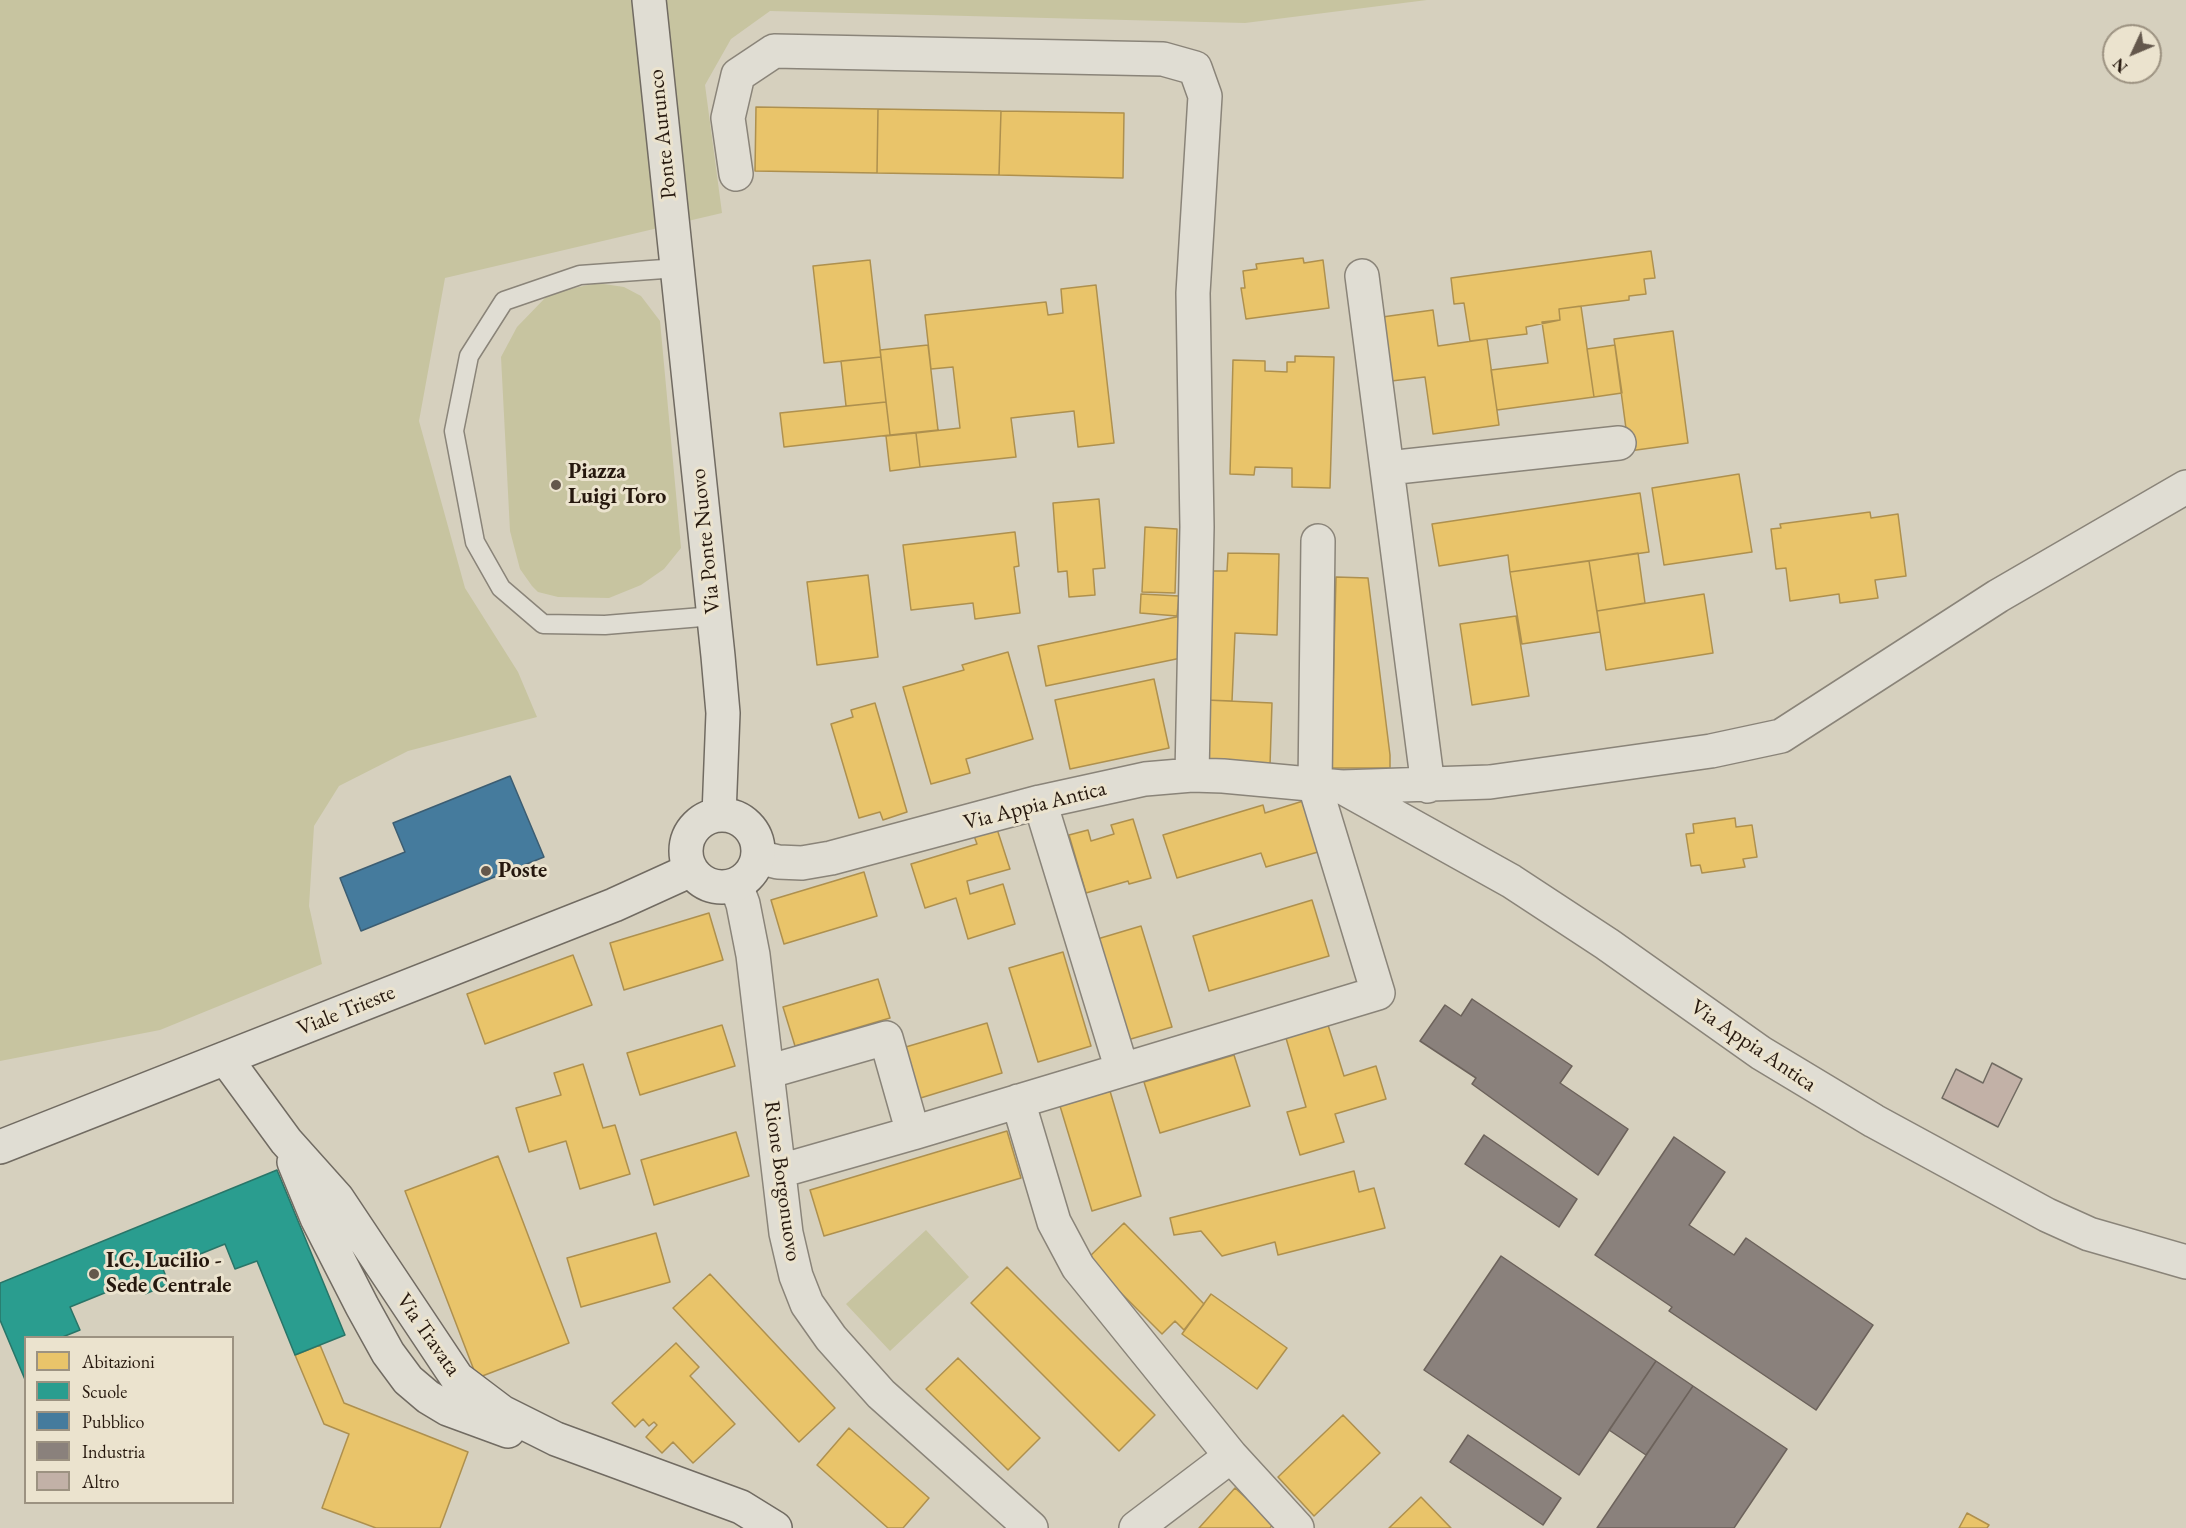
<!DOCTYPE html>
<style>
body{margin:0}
#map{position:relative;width:2186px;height:1528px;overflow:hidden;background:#d6d0be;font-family:"EB Garamond",serif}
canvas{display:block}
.legend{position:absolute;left:24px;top:1336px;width:210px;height:168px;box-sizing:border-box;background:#ebe3ce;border:2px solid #9c9281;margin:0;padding:8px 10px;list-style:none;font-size:18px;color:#26180e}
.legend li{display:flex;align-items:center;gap:12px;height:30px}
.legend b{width:30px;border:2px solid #9c9281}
.north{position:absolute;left:2102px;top:24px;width:60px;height:60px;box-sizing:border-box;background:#ebe3ce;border:2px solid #9c9281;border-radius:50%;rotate:226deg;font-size:16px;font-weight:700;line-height:24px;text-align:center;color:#26180e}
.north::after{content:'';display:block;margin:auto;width:21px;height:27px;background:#64584c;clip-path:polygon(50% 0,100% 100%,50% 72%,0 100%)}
</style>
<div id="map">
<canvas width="2186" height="1528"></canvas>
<ul class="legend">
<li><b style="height:16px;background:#e9c46a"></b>Abitazioni</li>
<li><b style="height:16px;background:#2a9d8f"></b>Scuole</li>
<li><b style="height:16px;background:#457b9d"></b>Pubblico</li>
<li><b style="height:16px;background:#8a817c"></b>Industria</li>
<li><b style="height:16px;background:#c2b1a7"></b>Altro</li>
</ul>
<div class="north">N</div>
</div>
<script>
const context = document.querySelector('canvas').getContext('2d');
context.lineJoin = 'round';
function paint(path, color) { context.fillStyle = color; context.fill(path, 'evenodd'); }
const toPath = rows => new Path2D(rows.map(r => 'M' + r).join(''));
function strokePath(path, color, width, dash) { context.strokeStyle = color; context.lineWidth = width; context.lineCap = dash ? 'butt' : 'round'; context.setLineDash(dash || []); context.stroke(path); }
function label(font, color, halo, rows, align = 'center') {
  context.font = font + ' "EB Garamond",serif'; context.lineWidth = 6; context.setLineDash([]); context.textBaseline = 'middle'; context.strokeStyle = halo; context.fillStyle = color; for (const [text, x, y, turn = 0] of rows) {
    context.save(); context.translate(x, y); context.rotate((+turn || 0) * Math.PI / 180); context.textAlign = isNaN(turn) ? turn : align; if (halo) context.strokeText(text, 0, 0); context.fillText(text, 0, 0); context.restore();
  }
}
paint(toPath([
 [0,0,1427,0,1245,23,770,11,731,39,705,85,722,213,445,278,419,421,465,588,518,672,537,717,408,751,339,786,314,826,309,906,322,964,160,1030,0,1061],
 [597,283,624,287,641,296,660,321,681,548,664,569,641,585,609,598,558,597,538,592,532,586,520,569,510,531,501,357,517,327,545,298,561,291],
 [926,1230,969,1277,890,1351,846,1304]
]), '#c7c4a0');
const homes = toPath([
 [756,107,878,109,877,173,755,171,756,107],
 [878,109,1001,111,999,175,877,173,878,109],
 [1001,111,1124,113,1123,178,999,175,1001,111],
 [1651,251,1655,278,1644,279,1646,294,1629,296,1629,300,1559,309,1560,320,1526,327,1527,334,1470,341,1464,303,1454,304,1451,278,1651,251],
 [1303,258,1304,263,1323,260,1329,308,1246,319,1241,288,1245,288,1243,271,1257,269,1256,264,1303,258],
 [870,260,881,357,824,363,813,266,870,260],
 [1096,285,1114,443,1078,447,1074,411,1011,418,1016,457,920,467,916,433,960,428,953,367,931,369,925,315,1046,302,1048,315,1063,313,1061,289,1096,285],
 [1581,306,1594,397,1497,410,1491,370,1548,363,1542,322,1560,320,1559,309,1581,306],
 [1433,310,1438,346,1487,339,1499,425,1433,434,1425,377,1383,382,1375,318,1433,310],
 [1673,331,1688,443,1629,451,1614,339,1673,331],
 [928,345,938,430,890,435,880,350,928,345],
 [1615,345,1622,393,1594,397,1587,349,1615,345],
 [1295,356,1334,357,1330,488,1292,487,1292,468,1255,467,1254,475,1230,474,1233,360,1265,361,1265,371,1287,372,1287,362,1295,362,1295,356],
 [881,357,886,402,846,406,841,361,881,357],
 [886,402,890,435,784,447,780,413,886,402],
 [916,433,920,467,890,471,886,436,916,433],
 [1739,474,1752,552,1664,565,1652,488,1739,474],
 [1640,493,1649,552,1510,572,1508,555,1439,566,1432,524,1640,493],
 [1099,499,1105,568,1093,569,1095,595,1069,597,1067,571,1058,572,1053,503,1099,499],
 [1870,512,1871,518,1898,514,1906,576,1875,580,1878,598,1840,603,1839,594,1790,601,1786,568,1776,569,1771,529,1781,528,1780,524,1870,512],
 [1145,527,1177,529,1175,593,1142,592,1145,527],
 [1015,532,1019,566,1014,567,1020,613,975,619,973,603,911,610,903,545,1015,532],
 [1228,553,1279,554,1277,635,1235,633,1232,701,1206,700,1209,571,1227,571,1228,553],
 [1638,553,1645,603,1597,611,1589,561,1638,553],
 [1589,561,1600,632,1522,644,1510,572,1589,561],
 [868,575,878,657,817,665,807,582,868,575],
 [1336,577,1368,578,1390,755,1390,768,1331,768,1336,577],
 [1141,594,1179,596,1177,616,1140,613,1141,594],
 [1704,594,1713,653,1606,670,1597,611,1704,594],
 [1181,616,1181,658,1046,686,1038,646,1181,616],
 [1516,616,1529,696,1472,705,1460,624,1516,616],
 [1008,652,1033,739,966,759,970,773,931,784,903,687,964,670,962,665,1008,652],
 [1154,679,1169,748,1070,769,1055,700,1154,679],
 [1206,700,1272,703,1270,765,1204,762,1206,700],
 [875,703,907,812,883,820,880,812,859,818,831,724,853,717,851,710,875,703],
 [1303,801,1318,852,1266,867,1261,853,1177,878,1163,835,1263,805,1265,813,1303,801],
 [1735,818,1736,827,1752,825,1757,857,1743,859,1745,867,1702,873,1700,865,1691,866,1686,834,1694,833,1693,824,1735,818],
 [1133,819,1151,878,1129,884,1128,881,1086,893,1069,835,1088,830,1091,841,1114,834,1111,825,1133,819],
 [996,826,1010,869,967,881,970,894,1003,884,1015,924,968,939,956,898,925,908,911,864,977,844,973,833,996,826],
 [864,872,877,916,784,944,771,900,864,872],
 [1312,900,1329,956,1209,991,1193,936,1312,900],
 [709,913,723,960,624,990,610,943,709,913],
 [1141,926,1172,1027,1124,1041,1094,940,1141,926],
 [1063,952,1091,1046,1038,1062,1009,968,1063,952],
 [573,955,592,1005,485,1044,467,994,573,955],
 [878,979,890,1018,795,1046,783,1007,878,979],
 [987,1023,1002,1073,914,1100,899,1049,987,1023],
 [722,1025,735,1066,640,1095,627,1053,722,1025],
 [1328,1025,1344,1076,1376,1066,1386,1099,1335,1114,1344,1142,1300,1155,1287,1112,1306,1107,1286,1038,1328,1025],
 [1234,1055,1250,1106,1160,1133,1144,1082,1234,1055],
 [583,1064,603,1128,615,1125,630,1174,580,1189,566,1141,529,1152,516,1108,561,1095,554,1073,583,1064],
 [1110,1091,1141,1196,1092,1211,1060,1106,1110,1091],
 [1007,1131,1021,1178,824,1236,810,1190,1007,1131],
 [736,1132,749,1176,654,1205,641,1160,736,1132],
 [498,1156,569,1343,477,1378,405,1191,498,1156],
 [1354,1171,1359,1192,1374,1188,1385,1228,1278,1255,1275,1242,1222,1256,1201,1231,1174,1235,1170,1218,1354,1171],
 [1124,1223,1204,1304,1184,1330,1175,1321,1162,1334,1087,1259,1124,1223],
 [656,1233,670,1282,581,1307,567,1258,656,1233],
 [1007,1267,1155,1415,1119,1451,971,1303,1007,1267],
 [710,1274,835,1408,799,1442,673,1308,710,1274],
 [1211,1294,1287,1348,1257,1389,1182,1334,1211,1294],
 [676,1343,699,1367,690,1376,735,1424,693,1463,673,1442,662,1453,646,1437,657,1425,654,1422,649,1426,643,1419,635,1427,612,1403,676,1343],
 [320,1345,344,1403,468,1452,440,1528,376,1528,322,1508,349,1434,324,1424,295,1355,320,1345],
 [958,1358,1040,1438,1008,1470,926,1389,958,1358],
 [1343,1415,1380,1453,1314,1516,1278,1477,1343,1415],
 [849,1428,929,1498,903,1528,888,1528,817,1465,849,1428],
 [1235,1488,1274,1523,1270,1528,1199,1528,1235,1488],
 [1421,1497,1451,1528,1389,1528,1421,1497],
 [1967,1513,1989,1525,1987,1528,1959,1528,1967,1513]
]);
paint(homes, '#e9c46a');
strokePath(homes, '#ae904e', 1.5);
const schools = toPath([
 [277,1170,345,1335,295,1355,257,1261,235,1269,225,1244,163,1269,169,1284,145,1294,139,1279,70,1307,80,1330,60,1338,26,1338,26,1382,0,1320,0,1283,277,1170]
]);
paint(schools, '#2a9d8f');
strokePath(schools, '#297568', 1.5);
const public = toPath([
 [510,776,544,857,361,931,340,878,405,852,393,823,510,776]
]);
paint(public, '#457b9d');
strokePath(public, '#3c5d72', 1.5);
const industry = toPath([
 [1472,999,1572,1066,1560,1083,1628,1129,1598,1175,1472,1084,1476,1078,1420,1041,1445,1005,1461,1016,1472,999],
 [1484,1135,1577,1199,1559,1227,1465,1164,1484,1135],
 [1674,1137,1725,1172,1689,1225,1734,1255,1746,1238,1873,1325,1816,1410,1669,1311,1672,1307,1595,1255,1674,1137],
 [1501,1256,1656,1361,1579,1475,1424,1370,1501,1256],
 [1656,1361,1693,1386,1646,1455,1609,1430,1656,1361],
 [1693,1386,1787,1449,1734,1528,1597,1528,1693,1386],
 [1468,1435,1561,1498,1543,1525,1450,1462,1468,1435]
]);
paint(industry, '#8a817c');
strokePath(industry, '#6c625b', 1.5);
const building = toPath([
 [1992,1063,2022,1079,1998,1127,1942,1098,1956,1069,1983,1083,1992,1063]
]);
paint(building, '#c2b1a7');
strokePath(building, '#716b62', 1.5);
const lane = toPath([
 [678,268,580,275,504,301,469,356,454,431,475,542,501,588,543,624,605,625,714,616]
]);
const street = toPath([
 [736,174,728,118,738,75,774,51,1163,59,1195,68,1205,96,1193,293,1197,527,1192,775],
 [1362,276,1428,786],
 [1388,468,1619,443],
 [1344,788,1511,881,1607,944,1761,1053,1874,1121,2047,1215,2089,1234,2186,1262],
 [1040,802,1122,1070],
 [758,857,778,862,802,863,831,858,1040,802,1145,779,1192,775,1223,776,1342,787,1490,782,1711,751,1781,736,1998,596,2186,487],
 [736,885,743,904,753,955,786,1233,796,1276,807,1304,831,1338,881,1394,1031,1528],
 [767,1072,886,1038,913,1133,780,1171],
 [1018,1101,1054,1222,1078,1267,1231,1456,1297,1528],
 [913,1133,1378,993,1315,786,1318,541],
 [1136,1528,1231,1456]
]);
const secondary = toPath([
 [649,0,718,656,723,713,719,815],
 '686 851a36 36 0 1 1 72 0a36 36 0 1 1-72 0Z',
 [226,1059,286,1141,337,1198,457,1378,502,1412,556,1439,741,1507,775,1528],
 [0,1147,614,905,691,870],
 [294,1162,317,1218,362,1306,388,1353,408,1380,428,1397,448,1409,508,1431]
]);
strokePath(lane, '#8a8479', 21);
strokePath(street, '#8a8479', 36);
strokePath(secondary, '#716b62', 36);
strokePath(lane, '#e0ddd3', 18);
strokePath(street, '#e0ddd3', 33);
strokePath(secondary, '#e0ddd3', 33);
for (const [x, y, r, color] of [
 [556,485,6,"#64584c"],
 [486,871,6,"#64584c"],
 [94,1274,6,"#64584c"]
]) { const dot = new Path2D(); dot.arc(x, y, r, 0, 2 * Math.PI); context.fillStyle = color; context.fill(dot); strokePath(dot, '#ebe3ce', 2); }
label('22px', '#26180e', '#ebe3ce', [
 ["Ponte Aurunco",663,134,-96],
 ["Via Ponte Nuovo",706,541,-96],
 ["Via Appia Antica",1035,806,-14],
 ["Viale Trieste",346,1011,-22],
 ["Via Appia Antica",1753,1046,34],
 ["Rione Borgonuovo",782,1181,82],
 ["Via Travata",428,1335,55]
]);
label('bold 22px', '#26180e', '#ebe3ce', [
 ["Piazza",568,472],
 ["Luigi Toro",568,497],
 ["Poste",498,871],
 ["I.C. Lucilio -",106,1261],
 ["Sede Centrale",106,1286]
], 'left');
</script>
